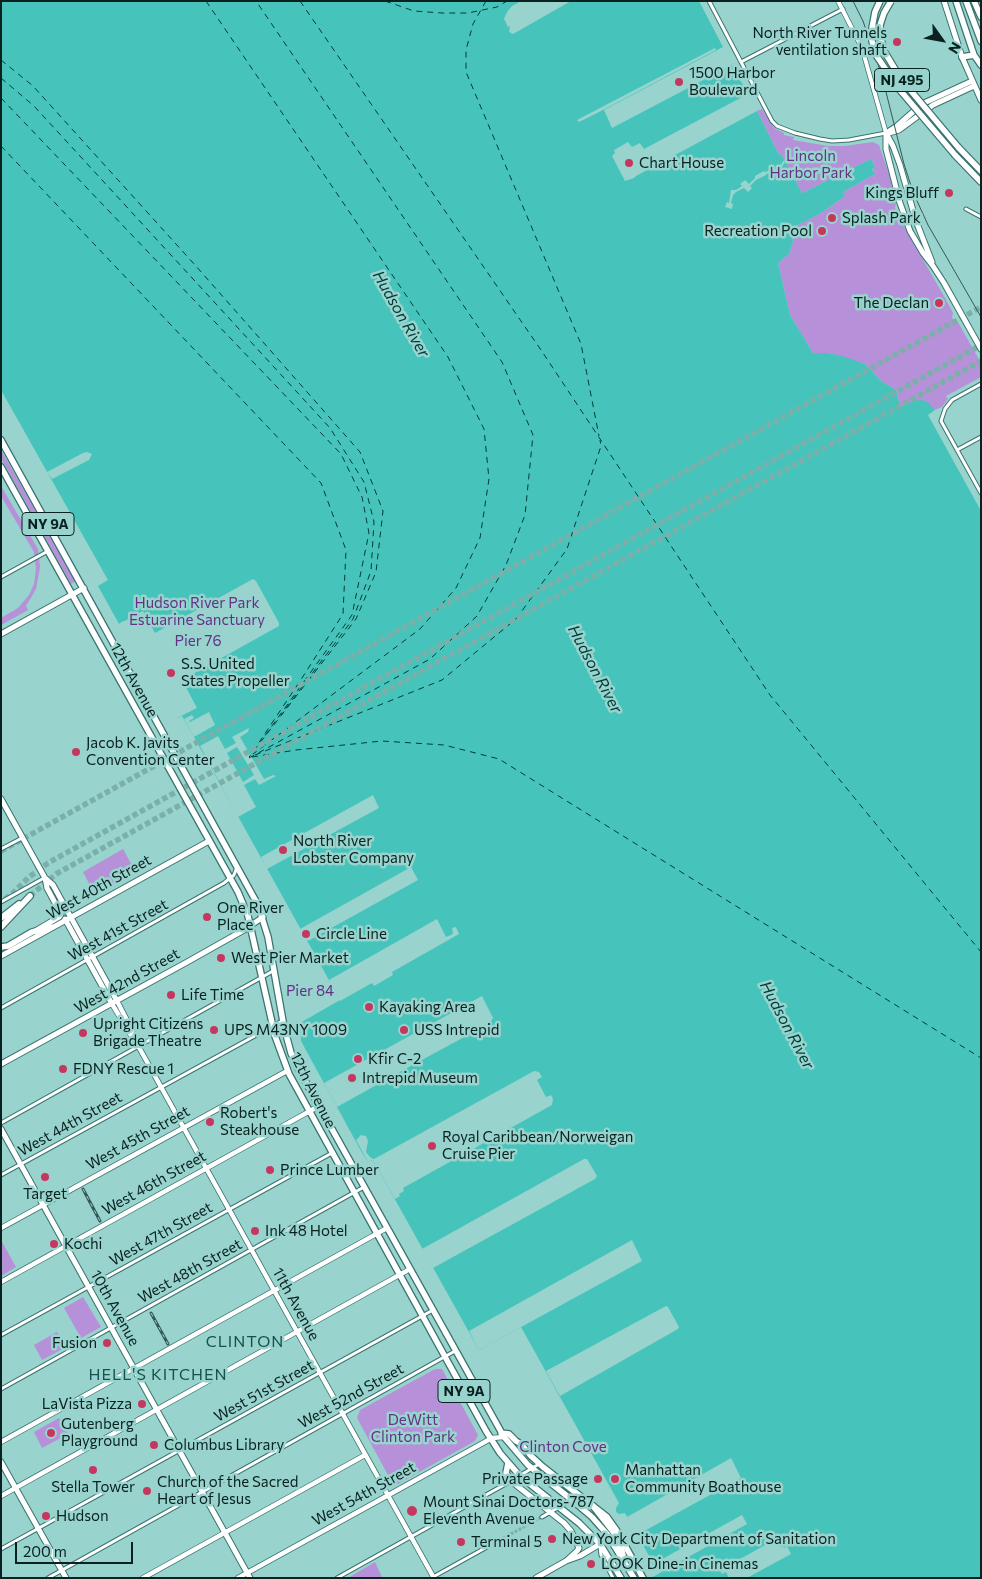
<!DOCTYPE html>
<style>
body{margin:0}
#map{position:relative;width:982px;height:1579px;overflow:hidden;background:#98d3cd;font-family:Commissioner,sans-serif}
canvas{display:block}
.frame{position:absolute;inset:0;border:2px solid #09211f;pointer-events:none}
.north{position:absolute;left:917px;top:15px;width:50px;height:50px;-webkit-text-stroke:4px #98d3cd;paint-order:stroke;rotate:122deg;font-size:14px;font-weight:700;line-height:20px;text-align:center;color:#09211f}
.north::after{content:'';display:block;margin:auto;width:18px;height:22px;background:#09211f;clip-path:polygon(50% 0,100% 100%,50% 72%,0 100%)}
.scale{position:absolute;left:15px;top:1542px;width:118px;height:22px;box-sizing:border-box;border:2px solid #09211f;border-top:0;padding-left:6px;font-size:15px;line-height:18px;white-space:nowrap;color:#09211f;-webkit-text-stroke:4px #98d3cd;paint-order:stroke}
</style>
<div id="map">
<canvas width="982" height="1579"></canvas>
<div class="frame"></div>
<div class="north">N</div>
<div class="scale">200 m</div>
</div>
<script>
const context = document.querySelector('canvas').getContext('2d');
context.lineJoin = 'round';
function paint(path, color) { context.fillStyle = color; context.fill(path, 'evenodd'); }
const toPath = rows => new Path2D(rows.map(r => 'M' + r).join(''));
function strokePath(path, color, width, dash) { context.strokeStyle = color; context.lineWidth = width; context.lineCap = dash ? 'butt' : 'round'; context.setLineDash(dash || []); context.stroke(path); }
function label(font, color, halo, rows, align = 'center') {
  context.font = font + ' Commissioner,sans-serif'; context.lineWidth = 5; context.setLineDash([]); context.textBaseline = 'middle'; context.strokeStyle = halo; context.fillStyle = color; for (const [text, x, y, turn = 0] of rows) {
    context.save(); context.translate(x, y); context.rotate((+turn || 0) * Math.PI / 180); context.textAlign = isNaN(turn) ? turn : align; if (halo) context.strokeText(text, 0, 0); context.fillText(text, 0, 0); context.restore();
  }
}
paint(toPath([
 [762,109,774,128,784,133,784,135,794,137,793,140,828,146,845,146,873,142,879,145,889,174,896,203,895,208,898,216,945,298,953,313,952,318,959,324,981,363,981,377,946,396,948,399,942,407,935,410,929,404,913,401,903,406,900,406,896,390,881,381,865,364,828,353,813,353,790,315,778,263,789,254,793,242,790,229,821,213,845,196,843,192,875,174,872,168,875,166,871,159,802,193,781,154,779,155,757,111],
 [1,450,76,581,71,584,1,458],
 [1,486,38,549,40,567,36,589,26,606,28,610,1,625,1,618,18,608,29,595,34,584,36,569,34,552,1,496],
 [123,849,135,871,97,893,95,890,93,891,83,872],
 [1,1240,16,1267,1,1276],
 [83,1297,101,1327,81,1338,64,1308],
 [57,1332,66,1347,42,1360,34,1345],
 [435,1369,442,1369,478,1435,475,1441,394,1486,357,1418,360,1410],
 [59,1418,68,1434,42,1448,34,1432],
 [375,1562,382,1577,348,1578]
]), '#b690d8');
paint(toPath([
 [1,1,521,1,512,6,507,12,504,19,508,27,510,26,509,32,513,34,571,1,699,1,723,47,604,110,612,128,732,65,748,94,644,149,640,143,632,147,628,142,614,150,615,153,612,156,625,181,634,178,636,176,757,111,779,155,781,154,802,193,871,159,875,167,872,169,875,174,843,192,845,196,821,213,790,229,793,242,789,254,778,263,790,315,813,353,828,353,845,357,865,364,881,381,896,390,900,406,903,406,913,401,922,400,929,403,935,410,928,415,981,511,981,1578,654,1578,648,1566,653,1563,625,1513,619,1514,616,1512,616,1508,619,1503,521,1327,479,1350,373,1160,368,1162,361,1151,301,1041,300,1023,340,1000,194,737,182,716,177,718,123,621,119,624,98,586,108,580,1,390]
]), '#46c4bb');
paint(toPath([
 [715,48,716,50,603,110,579,122,577,120],
 [784,160,785,162,779,172,766,174,766,175,756,180,750,186,752,188,748,192,744,188,736,192,733,195,731,203,733,204,732,209,725,207,727,202,729,203,731,190,736,190,742,186,740,184,745,180,749,184,755,178,755,176,764,171,765,172,779,168],
 [87,452,92,454,89,460,52,479,47,472,83,453],
 [253,579,256,581,279,623,279,626,182,680,197,708,175,719,122,625,119,626,119,624,143,611,155,633],
 [209,712,215,725,194,737,184,719,192,715,194,718,189,721,190,722],
 [249,728,248,732,240,737,264,779,273,775,276,776,259,785,255,779,244,785,256,807,238,817,200,746,218,736,225,749,236,743,232,737],
 [237,747,254,775,243,782,227,753],
 [373,795,379,808,267,869,261,857],
 [411,867,418,880,308,941,300,929],
 [437,919,446,937,453,934,452,928,456,927,459,934,392,972,393,975,374,986,372,983,340,1001,329,980],
 [482,996,493,1018,490,1023,398,1073,337,1107,324,1083],
 [534,1071,539,1072,542,1077,537,1080,546,1097,551,1095,553,1099,552,1105,403,1188,404,1191,399,1194,400,1196,395,1199,373,1160,368,1162,356,1140,361,1135,366,1136,368,1141,366,1152,371,1158,374,1159],
 [584,1159,587,1159,597,1176,595,1179,433,1268,422,1249],
 [632,1240,642,1261,479,1350,469,1331],
 [666,1306,668,1307,679,1327,678,1329,560,1396,546,1371],
 [731,1458,741,1478,637,1535,627,1517],
 [742,1515,747,1524,651,1578,646,1568],
 [778,1538,780,1542,778,1543,780,1547,783,1546,784,1548,787,1546,791,1554,747,1578,729,1578,726,1572,722,1574,720,1570]
]), '#98d3cd');
strokePath(toPath([
 [206,1,448,357,484,429,489,479,480,538,456,588,420,629,253,754],
 [300,1,541,350,770,695,981,952],
 [385,1,414,11,442,13,468,13,497,7,507,1],
 [486,1,473,24,466,50,466,72,581,344,599,436],
 [1,60,33,86,195,265,360,452,383,511,376,572,356,619,249,757],
 [1,78,34,106,330,428,364,482,374,522,371,571,353,619,281,715],
 [1,98,341,454,362,497,369,533,352,615,264,737],
 [1,146,321,483,346,550,343,614,302,678,256,747],
 [255,755,442,680,516,619,567,549,601,446,600,440],
 [252,757,296,750,382,741,444,745,499,759,981,1058],
 [249,758,430,659,477,616,506,565,525,515,533,435,502,362,256,1]
]), '#003b37', 1, [6, 5]);
strokePath(toPath([
 [487,1547,542,1517]
]), '#7bafaa', 3, [3, 1.5]);
strokePath(toPath([
 [1,851,981,307],
 [30,896,56,874,981,361],
 [5,899,13,893,29,877,48,863,981,345]
]), '#7bafaa', 5.5, [5.5, 3]);
const minor = toPath([
 [709,1,772,121,777,126,795,133,820,139,832,141,849,140,886,133],
 [741,62,843,9],
 [966,209,981,217],
 [981,384,952,400,945,409,941,421,981,493],
 [957,450,981,437],
 [1,577,48,551],
 [1,849,22,838],
 [1,902,44,878],
 [1,1008,224,883,234,875,237,867],
 [1,1123,273,971],
 [1,1175,282,1021],
 [1,1335,332,1153],
 [1,1389,364,1187],
 [542,1517,571,1500],
 [600,1547,601,1555,613,1578],
 [1,1549,433,1310],
 [433,1577,487,1547],
 [48,1578,455,1351],
 [337,1578,511,1481,539,1464]
]);
const tertiary = toPath([
 [838,1,862,48,886,133]
]);
const secondary = toPath([
 [117,1001,131,1028,136,1042,161,1087,434,1578],
 [112,1004,132,1037],
 [1,1228,287,1071],
 [1,1282,319,1106],
 [1,1442,387,1228],
 [1,1496,410,1269],
 [143,1578,365,1455],
 [238,1578,492,1438,504,1437]
]);
const primary = toPath([
 [944,1,962,57,981,100],
 [886,133,886,149,900,203,910,231,923,253,933,266,944,283,981,349],
 [886,133,897,126,922,104,972,81],
 [889,133,899,130,933,105,974,86],
 [887,135,893,146,900,165,916,221,932,262],
 [1,634,84,588],
 [1,799,45,878,53,885,117,1001],
 [65,919,112,1004],
 [37,930,59,917,61,914,47,888,45,878],
 [1,956,209,841],
 [1,1064,189,961,244,930,263,917],
 [1,1129,250,1578],
 [1,1462,66,1578],
 [511,1481,564,1523,571,1531,579,1548,577,1551,566,1561],
 [536,1578,566,1561,580,1556,600,1544]
]);
const trunk = toPath([
 [1,440,258,905,268,937,284,1027,291,1053,299,1070,504,1437,528,1465,572,1500],
 [1,467,238,892,248,916,275,1036,289,1074,486,1431,500,1453,520,1476,579,1523,600,1544],
 [501,1433,509,1434,516,1441,521,1444,531,1456,543,1467,607,1517,617,1531,643,1578],
 [508,1463,506,1473,511,1481]
]);
const motorway = toPath([
 [956,1,974,55,981,65],
 [966,1,981,41],
 [974,1,981,17],
 [962,57,974,55],
 [958,147,981,171],
 [955,155,981,182],
 [1,918,19,904],
 [1,927,30,896],
 [1,947,8,946,32,932,51,927],
 [572,1500,592,1517,607,1534,634,1578],
 [593,1506,615,1534,620,1543,623,1555],
 [600,1544,621,1578]
]);
strokePath(minor, '#3a746f', 5);
strokePath(tertiary, '#3a746f', 5.5);
strokePath(secondary, '#3a746f', 6);
strokePath(primary, '#3a746f', 7);
strokePath(trunk, '#3a746f', 8);
strokePath(motorway, '#3a746f', 8);
strokePath(minor, '#fff', 3);
strokePath(tertiary, '#fff', 4);
strokePath(secondary, '#fff', 4.5);
strokePath(primary, '#fff', 5);
strokePath(trunk, '#fff', 5.5);
strokePath(motorway, '#fff', 5.5);
strokePath(toPath([
 [853,1,863,21,882,76,904,164,913,192,928,225,981,317]
]), '#355855', 1);
const rail = toPath([
 [83,1189,100,1221],
 [151,1313,168,1344]
]);
strokePath(rail, '#355855', 3);
strokePath(rail, '#98d3cd', 1, [4]);
const motorwayBridge = toPath([
 [880,1,875,12,872,28,872,41,876,55,899,89,955,155],
 [891,1,884,13,880,25,881,39,884,51,901,79,958,147]
]);
strokePath(motorwayBridge, '#3a746f', 8, []);
strokePath(motorwayBridge, '#fff', 5.5);
for (const [x, y, r, color] of [
 [897,42,5,"#c63760"],
 [679,82,5,"#c63760"],
 [629,163,5,"#c63760"],
 [949,193,5,"#c63760"],
 [832,218,5,"#c63760"],
 [822,231,5,"#c63760"],
 [939,303,5,"#c63760"],
 [171,673,5,"#c63760"],
 [76,752,5,"#c63760"],
 [283,850,5,"#c63760"],
 [207,917,5,"#c63760"],
 [306,934,5,"#c63760"],
 [221,958,5,"#c63760"],
 [171,995,5,"#c63760"],
 [369,1007,5,"#c63760"],
 [214,1030,5,"#c63760"],
 [404,1030,5,"#c63760"],
 [83,1033,5,"#c63760"],
 [358,1059,5,"#c63760"],
 [63,1069,5,"#c63760"],
 [352,1078,5,"#c63760"],
 [210,1122,5,"#c63760"],
 [432,1146,5,"#c63760"],
 [270,1170,5,"#c63760"],
 [45,1177,5,"#c63760"],
 [255,1231,5,"#c63760"],
 [54,1244,5,"#c63760"],
 [107,1343,5,"#c63760"],
 [142,1404,5,"#c63760"],
 [51,1433,5,"#c63760"],
 [154,1445,5,"#c63760"],
 [93,1470,5,"#c63760"],
 [598,1479,5,"#c63760"],
 [615,1479,5,"#c63760"],
 [147,1491,5,"#c63760"],
 [412,1511,6,"#c63760"],
 [46,1516,5,"#c63760"],
 [552,1539,5,"#c63760"],
 [461,1542,5,"#c63760"],
 [591,1564,5,"#c63760"]
]) { const dot = new Path2D(); dot.arc(x, y, r, 0, 2 * Math.PI); context.fillStyle = color; context.fill(dot); strokePath(dot, '#98d3cd', 2); }
for (const [x, y, w] of [
 [902,80,55],
 [48,524,52],
 [464,1391,52]
]) { const box = new Path2D(); box.roundRect(x - w / 2, y - 11.5, w, 23, 4); context.fillStyle = '#98d3cd'; context.fill(box); strokePath(box, '#09211f', 1); }
label('bold 14px', '#09211f', null, [
 ["NJ 495",902,80],
 ["NY 9A",48,524],
 ["NY 9A",464,1391]
]);
label('15px', '#09211f', '#98d3cd', [
 ["North River Tunnels",887,33,"right"],
 ["ventilation shaft",887,50,"right"],
 ["1500 Harbor",689,73],
 ["Boulevard",689,90],
 ["Chart House",639,163],
 ["Kings Bluff",939,193,"right"],
 ["Splash Park",842,218],
 ["Recreation Pool",812,231,"right"],
 ["The Declan",929,303,"right"],
 ["S.S. United",181,664],
 ["States Propeller",181,681],
 ["Jacob K. Javits",86,743],
 ["Convention Center",86,760],
 ["North River",293,841],
 ["Lobster Company",293,858],
 ["One River",217,908],
 ["Place",217,925],
 ["Circle Line",316,934],
 ["West Pier Market",231,958],
 ["Life Time",181,995],
 ["Kayaking Area",379,1007],
 ["Upright Citizens",93,1024],
 ["Brigade Theatre",93,1041],
 ["UPS M43NY 1009",224,1030],
 ["USS Intrepid",414,1030],
 ["Kfir C-2",368,1059],
 ["FDNY Rescue 1",73,1069],
 ["Intrepid Museum",362,1078],
 ["Robert's",220,1113],
 ["Steakhouse",220,1130],
 ["Royal Caribbean/Norweigan",442,1137],
 ["Cruise Pier",442,1154],
 ["Prince Lumber",280,1170],
 ["Target",45,1194,"center"],
 ["Ink 48 Hotel",265,1231],
 ["Kochi",64,1244],
 ["Fusion",97,1343,"right"],
 ["LaVista Pizza",132,1404,"right"],
 ["Gutenberg",61,1424],
 ["Playground",61,1441],
 ["Columbus Library",164,1445],
 ["Manhattan",625,1470],
 ["Community Boathouse",625,1487],
 ["Private Passage",588,1479,"right"],
 ["Church of the Sacred",157,1482],
 ["Heart of Jesus",157,1499],
 ["Stella Tower",93,1487,"center"],
 ["Mount Sinai Doctors-787",423,1502],
 ["Eleventh Avenue",423,1519],
 ["Hudson",56,1516],
 ["New York City Department of Sanitation",562,1539],
 ["Terminal 5",471,1542],
 ["LOOK Dine-in Cinemas",601,1564]
], 'left');
label('15px', '#633187', '#98d3cd', [
 ["Lincoln",811,156],
 ["Harbor Park",811,173],
 ["Hudson River Park",197,603],
 ["Estuarine Sanctuary",197,620],
 ["Pier 76",198,641],
 ["Pier 84",310,991],
 ["DeWitt",413,1420],
 ["Clinton Park",413,1437],
 ["Clinton Cove",563,1447]
]);
label('15px', '#09211f', '#98d3cd', [
 ["12th Avenue",134,680,61],
 ["West 40th Street",99,887,-29],
 ["West 41st Street",118,930,-29],
 ["West 42nd Street",127,981,-29],
 ["12th Avenue",313,1090,63],
 ["West 44th Street",70,1124,-29],
 ["West 45th Street",138,1138,-29],
 ["West 46th Street",154,1183,-29],
 ["West 47th Street",161,1234,-29],
 ["West 48th Street",190,1271,-29],
 ["11th Avenue",296,1304,61],
 ["10th Avenue",115,1308,61],
 ["West 51st Street",264,1391,-29],
 ["West 52nd Street",351,1396,-29],
 ["West 54th Street",364,1494,-29]
]);
label('italic 16px', '#003b37', '#98d3cd', [
 ["Hudson River",401,314,60],
 ["Hudson River",595,669,62],
 ["Hudson River",787,1025,62]
]);
context.letterSpacing = '1px';
label('16px', '#15534e', '#98d3cd', [
 ["CLINTON",245,1342],
 ["HELL'S KITCHEN",158,1375]
]);
context.letterSpacing = '0px';
</script>
